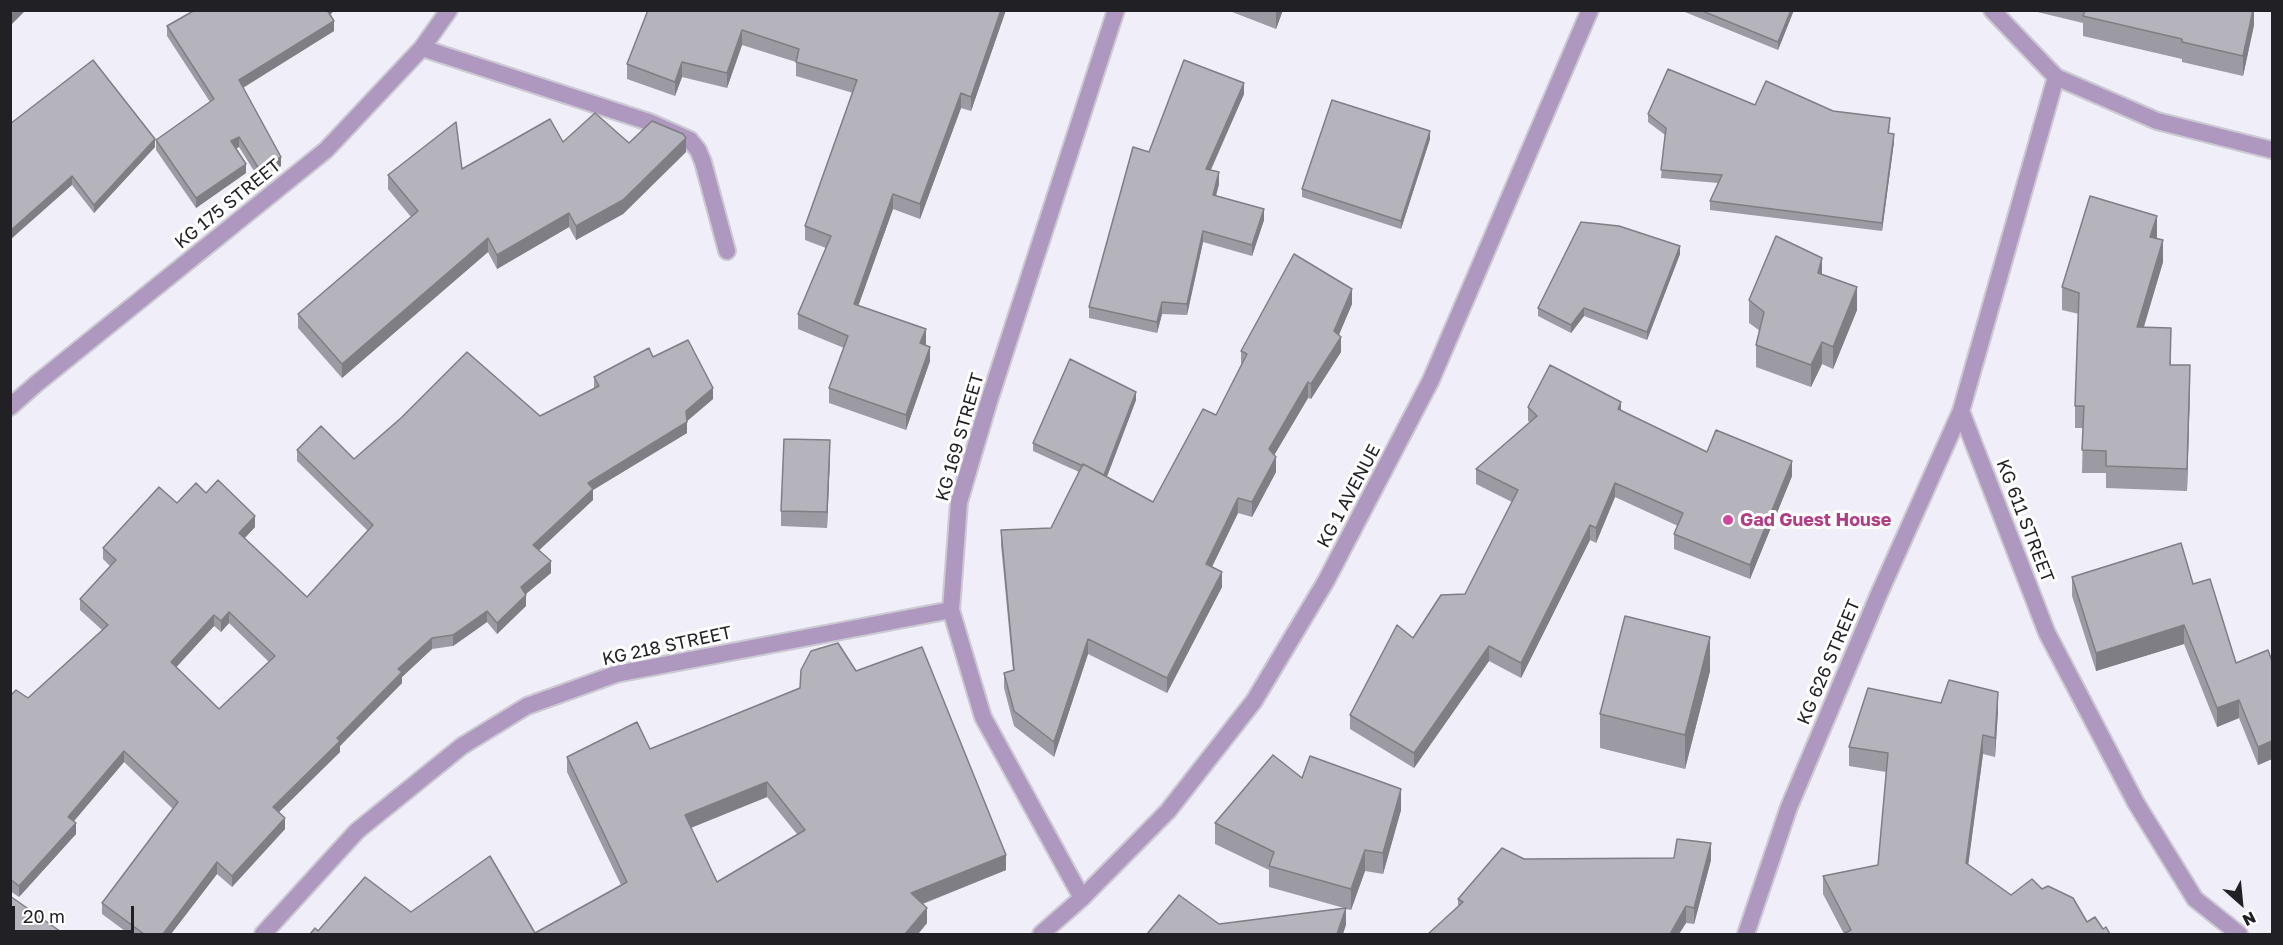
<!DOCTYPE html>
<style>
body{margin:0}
#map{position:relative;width:2283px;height:945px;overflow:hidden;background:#f0eef8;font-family:"Golos Text",sans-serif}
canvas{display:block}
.frame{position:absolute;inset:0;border:12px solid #212024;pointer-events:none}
.north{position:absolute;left:2211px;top:873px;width:60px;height:60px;-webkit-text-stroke:4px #fff;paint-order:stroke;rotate:153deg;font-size:16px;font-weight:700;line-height:24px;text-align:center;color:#212024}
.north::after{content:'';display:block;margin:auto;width:21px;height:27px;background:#212024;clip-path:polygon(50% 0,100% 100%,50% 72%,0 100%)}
.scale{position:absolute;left:12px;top:906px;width:122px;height:27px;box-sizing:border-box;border:3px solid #212024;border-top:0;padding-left:8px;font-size:18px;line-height:21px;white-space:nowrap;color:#212024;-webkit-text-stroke:4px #fff;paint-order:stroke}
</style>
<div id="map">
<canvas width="2283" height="945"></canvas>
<div class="frame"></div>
<div class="north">N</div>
<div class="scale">20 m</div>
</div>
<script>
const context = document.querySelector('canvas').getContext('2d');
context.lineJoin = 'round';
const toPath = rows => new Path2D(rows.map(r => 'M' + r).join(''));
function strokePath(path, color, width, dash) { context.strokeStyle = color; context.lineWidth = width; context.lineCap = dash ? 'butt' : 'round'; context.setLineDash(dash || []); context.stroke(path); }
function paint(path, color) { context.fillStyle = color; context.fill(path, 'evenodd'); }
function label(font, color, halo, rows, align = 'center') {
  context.font = font + ' "Golos Text",sans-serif'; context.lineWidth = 6; context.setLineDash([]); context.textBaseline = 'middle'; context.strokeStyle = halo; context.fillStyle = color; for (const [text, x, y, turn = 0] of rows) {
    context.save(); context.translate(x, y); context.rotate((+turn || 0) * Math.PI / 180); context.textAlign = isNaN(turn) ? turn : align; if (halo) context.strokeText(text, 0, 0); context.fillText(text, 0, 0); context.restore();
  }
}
const minor = toPath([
 [1992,10,2056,77,2157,121,2272,150],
 [422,48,649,122,690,140,698,150,703,162,727,251],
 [2056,77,1961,411,2047,633,2136,803,2195,899,2239,934],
 [10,407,36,384,326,150,422,48,449,10],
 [1082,898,983,717,951,610,959,502,989,401,1116,10],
 [263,934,357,831,462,746,527,706,616,674,951,610],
 [1746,934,1789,807,1879,594,1961,411]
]);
const tertiary = toPath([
 [1041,934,1082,898,1168,811,1254,701,1326,581,1431,380,1590,10]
]);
strokePath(minor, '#cbc9d2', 20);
strokePath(tertiary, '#cbc9d2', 20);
strokePath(minor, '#ae98bf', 16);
strokePath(tertiary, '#ae98bf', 16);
paint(toPath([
 [195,10,334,10,330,15,334,31,243,88,281,166,259,179,239,147,236,148,246,173,196,208,156,150,156,140,210,102,167,36,167,26],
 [648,10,1006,10,971,111,961,108,920,219,893,209,858,306,926,344,926,345,930,361,906,430,829,403,829,388,844,348,798,329,798,314,826,248,805,240,805,226,853,93,796,76,796,62,742,45,727,88,682,77,675,96,627,79,627,64],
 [1227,10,1283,10,1276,29],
 [1680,10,1794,10,1778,50],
 [2029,10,2254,10,2254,25,2243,76,2182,62,2182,59,2083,36,2083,23],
 [1244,94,1211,170,1219,184,1216,196,1264,220,1252,256,1203,242,1187,315,1162,314,1157,333,1089,318,1089,307,1149,152],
 [1755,105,1833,111,1890,126,1889,133,1894,142,1882,231,1710,210,1710,201,1718,183,1661,178,1665,135,1648,122,1648,114],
 [10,124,155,147,94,213,72,185],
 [1430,139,1401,229,1302,197,1302,189],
 [563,142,629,143,686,152,623,214,576,240,569,227,497,269,488,252,342,378,298,328,298,314,411,217,388,189,388,175,462,169],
 [2156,239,2163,262,2144,327,2171,350,2171,365,2190,387,2187,491,2106,488,2106,473,2082,473,2083,428,2075,428,2075,406,2079,314,2062,310,2062,287],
 [1680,254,1647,340,1584,316,1571,333,1538,316,1538,308],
 [1822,274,1857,310,1833,369,1822,364,1811,387,1756,367,1756,345,1760,331,1749,323,1749,300],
 [1352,304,1339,335,1341,352,1311,399,1308,398,1274,455,1276,472,1252,517,1238,513,1212,567,1222,587,1167,693,1088,654,1054,757,1014,726,1004,688,1004,673,1013,671,1001,545,1001,530,1051,528,1079,472,1033,451,1033,443,1136,400,1107,477,1153,502,1216,415,1241,366,1241,351],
 [653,357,713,399,687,421,687,433,593,490,593,500,539,550,551,573,526,594,526,606,497,634,487,622,453,646,432,649,402,677,402,683,340,746,340,752,279,812,285,829,232,887,217,874,171,934,129,934,102,914,102,903,173,809,124,762,74,821,76,834,19,897,10,891,10,696,28,698,102,630,80,610,80,599,110,566,103,559,103,548,177,503,206,493,255,527,244,539,307,597,368,531,297,461,297,450,354,459,540,416,594,388,594,377],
 [229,623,269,662,219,709,176,667,214,626,221,632],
 [1528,407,1621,411,1707,452,1792,476,1750,579,1674,549,1674,534,1678,526,1615,497,1596,543,1590,540,1521,678,1489,661,1414,768,1350,729,1350,715,1413,638,1465,594,1512,502,1476,484,1476,469,1530,422,1528,421],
 [830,456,827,528,781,526,781,511],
 [2072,577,2193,584,2236,663,2272,661,2272,759,2258,765,2239,718,2217,727,2184,644,2096,671,2072,596],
 [856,671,1006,870,923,904,927,923,918,934,310,934,411,912,535,933,621,885,567,772,567,757,650,749],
 [767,797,797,834,717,882,691,828],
 [1710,671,1685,769,1600,748,1600,714],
 [1941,703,1998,711,1995,757,1983,754,1968,864,2011,895,2042,889,2087,922,2103,929,1844,934,1823,894,1823,876,1878,865,1886,772,1849,766,1849,747],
 [1302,778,1401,810,1383,874,1365,871,1351,910,1346,909,1346,925,1219,924,1344,908,1269,887,1269,870,1215,844,1215,823],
 [1524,859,1711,860,1694,924,1686,923,1679,934,1428,934,1458,907,1458,899]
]), '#9c9ba3');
paint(toPath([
 [16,10,26,10,10,26,10,16],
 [327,10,334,10,327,19],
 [1001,10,1006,10,971,111,971,97],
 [1276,10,1283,10,1276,29],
 [1791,10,1794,10,1778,50,1778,42],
 [2253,10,2254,10,2254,25,2243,76,2243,56],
 [334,21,334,31,239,90,239,80],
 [742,30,742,45,727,88,727,73],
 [682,62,682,77,675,96,675,82],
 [1244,83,1244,94,1206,180,1206,169],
 [961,93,961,108,920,219,920,204],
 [1430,131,1430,139,1401,229,1401,221],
 [1894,134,1894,142,1882,231,1882,223],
 [239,137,239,147,231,151,231,141],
 [686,138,686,152,623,214,576,240,576,226],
 [155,139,155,147,94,213,94,205],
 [281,157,281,166,259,179,259,169],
 [246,164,246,173,196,208,196,198],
 [1219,172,1219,184,1213,206,1213,195],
 [72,176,72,185,10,240,10,231],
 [893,194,893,209,854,318,854,304],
 [1264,209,1264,220,1252,256,1252,245],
 [569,213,569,227,497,269,497,255],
 [2157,216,2157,238,2150,259,2150,237],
 [1203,231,1203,242,1187,315,1187,304],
 [488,238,488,252,342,378,342,364],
 [2163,240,2163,262,2137,349,2137,327],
 [1680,246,1680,254,1647,340,1647,332],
 [1822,258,1822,280,1818,273],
 [1857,287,1857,310,1833,369,1833,347],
 [1352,289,1352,304,1334,346,1334,331],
 [1162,302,1162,314,1157,333,1157,322],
 [1584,308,1584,316,1571,333,1571,325],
 [926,329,926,344,920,358,920,343],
 [1341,337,1341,352,1311,399,1311,384],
 [1822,342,1822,364,1811,387,1811,365],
 [930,347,930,361,906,430,906,415],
 [2190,365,2190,387,2187,491,2187,469],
 [1308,382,1308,398,1269,464,1269,449],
 [713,388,713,399,686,422,686,411],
 [1136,392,1136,400,1104,484,1104,476],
 [1621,402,1621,417,1618,409],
 [687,422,687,433,593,490,593,500,533,556,533,545,588,483],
 [830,440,830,456,827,528,827,512],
 [1276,457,1276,472,1252,517,1252,502],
 [1792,461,1792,476,1750,579,1750,565],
 [1615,483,1615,497,1596,543,1596,528],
 [1238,498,1238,513,1206,579,1206,564],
 [255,516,255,527,239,544,239,533],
 [1590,525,1590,540,1521,678,1521,663],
 [551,561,551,573,521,598,521,587],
 [1222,572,1222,587,1167,693,1167,678],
 [526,595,526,606,497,634,497,623],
 [487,611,487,622,453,646,453,635],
 [229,612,229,623,221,632,221,621],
 [214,615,214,626,171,673,171,662],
 [2184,625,2184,644,2096,671,2096,653],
 [1710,637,1710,671,1685,769,1685,735],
 [432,638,432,649,402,677,402,683,340,746,340,752,273,818,273,807,398,669],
 [1088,639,1088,654,1054,757,1054,742],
 [1489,646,1489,661,1414,768,1414,753],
 [1998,692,1998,711,1995,757,1995,738],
 [2239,700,2239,718,2217,727,2217,708],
 [1983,735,1983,754,1966,882,1966,863],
 [2272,741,2272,759,2258,765,2258,747],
 [124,751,124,762,68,828,68,817],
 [767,782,767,797,685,830,685,815],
 [1401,789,1401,810,1383,874,1383,853],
 [285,818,285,829,232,887,232,876],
 [76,823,76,834,19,897,19,886],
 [1711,843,1711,860,1694,924,1694,908],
 [1365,850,1365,871,1351,910,1351,889],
 [1006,855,1006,870,911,908,911,893],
 [217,862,217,874,171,934,163,934],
 [1686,906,1686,923,1679,934,1670,934],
 [927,908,927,923,918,934,905,934],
 [1346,908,1346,925,1343,934,1337,934]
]), '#7f7e84');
const building = toPath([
 [10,10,16,10,10,16,10,10],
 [195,10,327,10,334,21,239,80,281,157,259,169,239,137,231,141,246,164,196,198,156,140,214,99,167,26,195,10],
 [648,10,1001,10,971,97,961,93,920,204,893,194,854,304,926,329,920,343,930,347,906,415,829,388,848,336,798,314,831,236,805,226,857,80,796,62,799,49,742,30,727,73,682,62,675,82,627,64,648,10],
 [1700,10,1791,10,1778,42,1700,10],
 [2085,10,2253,10,2243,56,2182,42,2182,39,2083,16,2085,10],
 [93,60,155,139,94,205,72,176,10,231,10,124,93,60],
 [1184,60,1244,83,1206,169,1219,172,1213,195,1264,209,1252,245,1203,231,1187,304,1162,302,1157,322,1089,307,1133,147,1149,152,1184,60],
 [1668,69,1755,105,1766,81,1833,111,1890,118,1888,133,1894,134,1882,223,1710,201,1722,175,1661,170,1666,128,1648,114,1668,69],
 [1332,100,1430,131,1401,221,1302,189,1332,100],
 [595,113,629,143,652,121,683,134,686,138,623,200,576,226,569,213,497,255,488,238,342,364,298,314,418,211,388,175,456,122,462,169,550,119,563,142,595,113],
 [2090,196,2157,216,2150,237,2163,240,2137,327,2171,328,2170,365,2190,365,2187,469,2106,466,2106,451,2082,450,2084,406,2075,406,2079,293,2062,287,2090,196],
 [1581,222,1619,226,1680,246,1647,332,1584,308,1571,325,1538,308,1581,222],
 [1776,236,1822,258,1818,273,1857,287,1833,347,1822,342,1811,365,1756,345,1764,312,1749,300,1776,236],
 [1294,254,1352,289,1334,331,1341,337,1311,384,1308,382,1269,449,1276,457,1252,502,1238,498,1206,564,1222,572,1167,678,1088,639,1054,742,1014,711,1004,673,1014,670,1001,530,1051,528,1083,464,1153,502,1203,409,1216,415,1247,354,1241,351,1294,254],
 [688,340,713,388,686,411,687,422,588,483,593,489,533,545,551,561,521,587,526,595,497,623,487,611,453,635,432,638,398,669,402,672,337,738,340,741,273,807,285,818,232,876,217,862,163,934,144,934,102,903,178,802,124,751,68,817,76,823,19,886,10,879,10,696,16,690,28,698,108,625,80,599,116,560,103,548,159,487,177,503,196,483,206,493,218,480,255,516,239,533,307,597,373,525,297,450,321,426,354,459,401,418,467,352,540,416,599,386,594,377,649,348,653,357,688,340],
 [229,612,275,656,219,709,171,662,214,615,221,621,229,612],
 [1070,359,1136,392,1104,475,1083,464,1083,466,1033,443,1070,359],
 [1550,365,1621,402,1618,409,1707,452,1716,430,1792,461,1750,565,1674,534,1683,513,1615,483,1596,528,1590,525,1521,663,1489,646,1414,753,1350,715,1397,625,1413,638,1441,595,1465,594,1518,490,1476,469,1537,416,1528,407,1550,365],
 [784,439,830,440,827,512,781,511,784,439],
 [2181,543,2193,584,2210,579,2236,663,2268,650,2272,661,2272,741,2258,747,2239,700,2217,708,2184,625,2096,653,2072,577,2181,543],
 [1625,616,1710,637,1685,735,1600,714,1625,616],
 [838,643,856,671,922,647,1006,855,911,893,927,908,905,934,310,934,315,928,318,931,365,877,411,912,490,856,535,933,627,882,567,757,637,722,650,749,800,688,801,670,811,651,838,643],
 [767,782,805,830,717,882,685,815,767,782],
 [1949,680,1998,692,1995,738,1983,735,1966,863,2011,895,2032,879,2042,889,2048,886,2073,898,2087,922,2095,917,2103,929,2106,927,2110,934,1843,934,1851,930,1823,876,1878,865,1888,753,1849,747,1868,688,1941,703,1949,680],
 [1273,755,1302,778,1310,756,1401,789,1383,853,1365,850,1351,889,1269,866,1274,852,1215,823,1273,755],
 [1677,839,1711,843,1694,908,1686,906,1670,934,1428,934,1463,902,1458,899,1502,848,1524,859,1674,858,1677,839],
 [1179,895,1219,924,1346,908,1337,934,1147,934,1179,895],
 [10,896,64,934,10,934,10,896]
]);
paint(building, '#b5b4bd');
strokePath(building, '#7f7e84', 1.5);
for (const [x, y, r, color] of [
 [1728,520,6,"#d1479c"]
]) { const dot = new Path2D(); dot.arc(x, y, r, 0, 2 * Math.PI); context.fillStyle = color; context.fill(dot); strokePath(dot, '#fff', 2); }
label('18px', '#212024', '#fff', [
 ["KG 175 STREET",228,204,-39],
 ["KG 169 STREET",960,437,-74],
 ["KG 1 AVENUE",1349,496,-62],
 ["KG 611 STREET",2025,521,69],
 ["KG 218 STREET",667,646,-12],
 ["KG 626 STREET",1829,662,-67]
]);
label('bold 18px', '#b23c85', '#fff', [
 ["Gad Guest House",1740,520]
], 'left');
</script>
